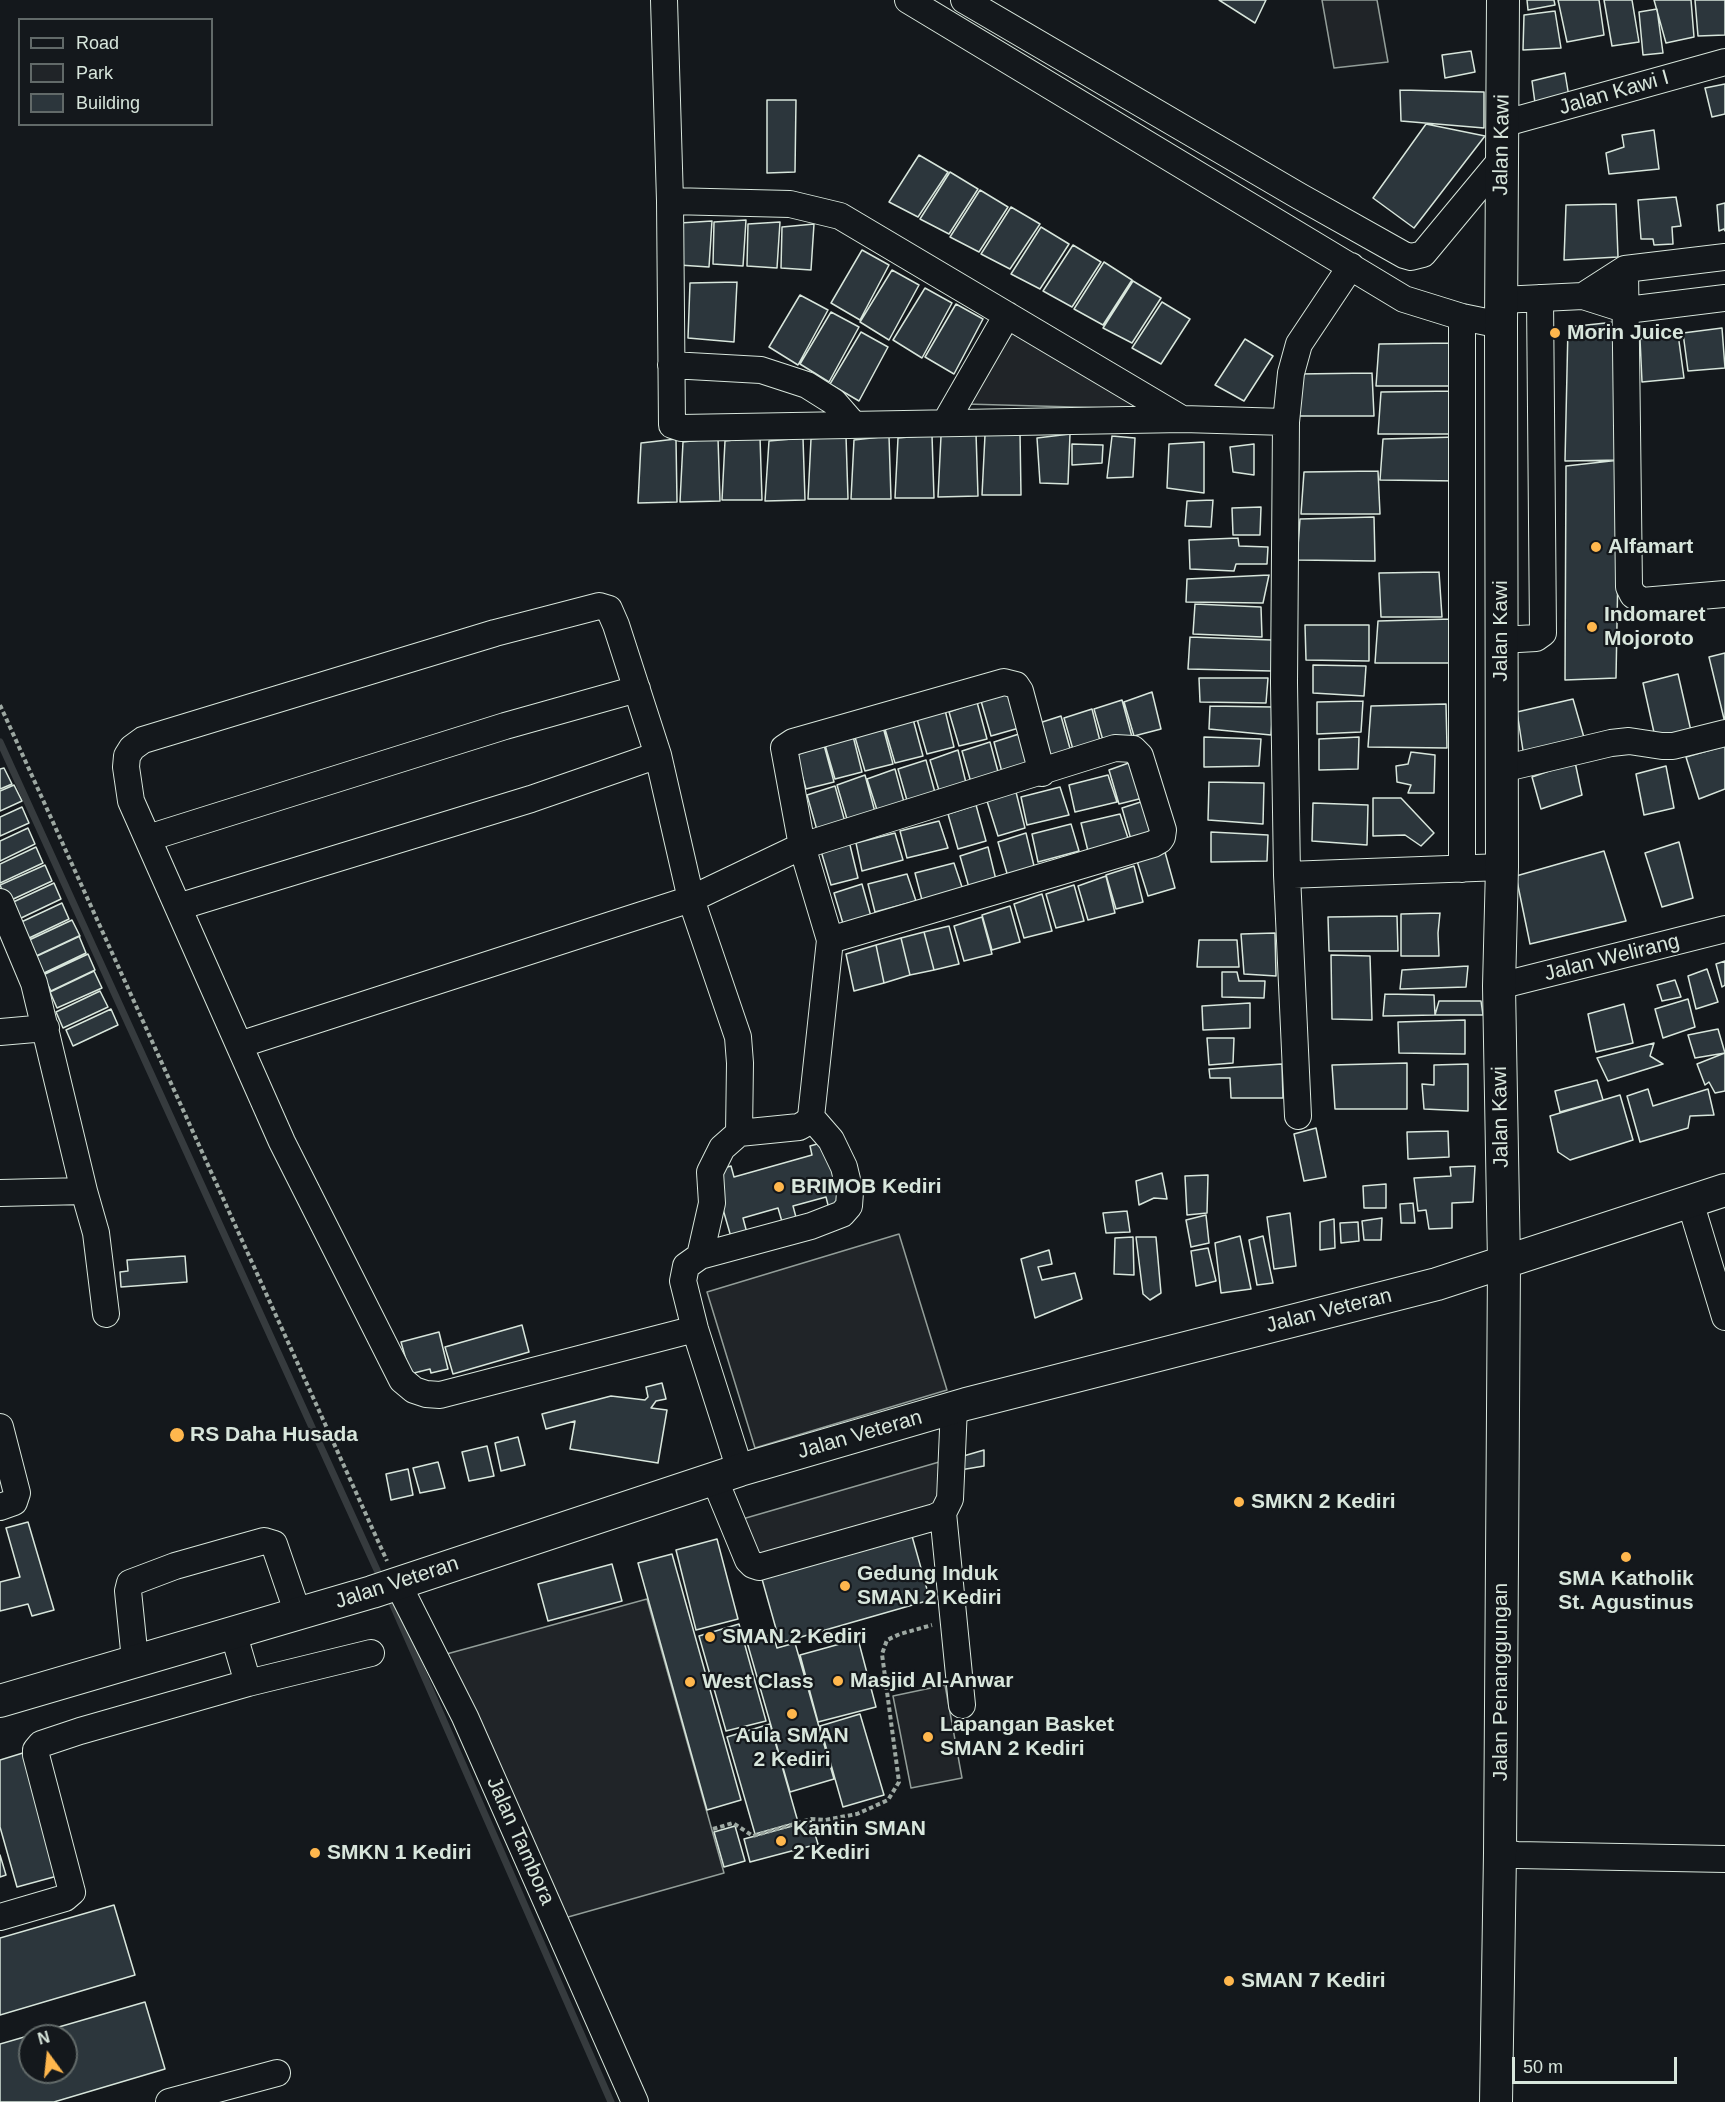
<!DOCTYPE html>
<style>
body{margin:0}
#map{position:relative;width:1725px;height:2102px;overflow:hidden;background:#14181c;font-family:Helvetica,sans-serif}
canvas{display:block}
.legend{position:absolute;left:18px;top:18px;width:195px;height:108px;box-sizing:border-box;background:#14181c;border:2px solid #626a69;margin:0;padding:8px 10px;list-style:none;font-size:18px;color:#d8e6dc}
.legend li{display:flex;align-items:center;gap:12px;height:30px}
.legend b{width:30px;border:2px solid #626a69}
.north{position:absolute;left:18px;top:2024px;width:60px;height:60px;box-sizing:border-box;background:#14181c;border:2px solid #626a69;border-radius:50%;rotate:345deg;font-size:16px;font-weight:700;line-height:24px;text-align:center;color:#d8e6dc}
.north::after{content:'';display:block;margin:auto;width:21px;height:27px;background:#ffb74d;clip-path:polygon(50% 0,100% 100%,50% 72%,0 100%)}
.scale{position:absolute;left:1512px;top:2057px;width:165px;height:27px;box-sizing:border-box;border:3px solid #d8e6dc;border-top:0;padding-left:8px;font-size:18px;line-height:21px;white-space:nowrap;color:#d8e6dc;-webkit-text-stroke:4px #14181c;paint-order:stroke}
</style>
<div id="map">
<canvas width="1725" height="2102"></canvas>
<ul class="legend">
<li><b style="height:8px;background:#14181c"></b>Road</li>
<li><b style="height:16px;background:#202428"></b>Park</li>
<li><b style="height:16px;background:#2c363c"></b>Building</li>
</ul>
<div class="north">N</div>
<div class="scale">50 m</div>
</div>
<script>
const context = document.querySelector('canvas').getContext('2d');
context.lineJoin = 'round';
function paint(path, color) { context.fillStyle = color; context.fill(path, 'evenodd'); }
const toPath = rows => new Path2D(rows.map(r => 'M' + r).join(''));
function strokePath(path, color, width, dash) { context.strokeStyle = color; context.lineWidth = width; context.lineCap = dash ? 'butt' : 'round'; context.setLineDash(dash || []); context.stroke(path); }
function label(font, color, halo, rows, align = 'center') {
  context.font = font + ' Helvetica,sans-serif'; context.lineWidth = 4.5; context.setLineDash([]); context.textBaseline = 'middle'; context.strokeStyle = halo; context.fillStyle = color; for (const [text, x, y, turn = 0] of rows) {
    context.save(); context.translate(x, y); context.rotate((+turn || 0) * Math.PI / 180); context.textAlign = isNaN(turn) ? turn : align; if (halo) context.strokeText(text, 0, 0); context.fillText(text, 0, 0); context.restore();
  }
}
const green = toPath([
 [1322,0,1377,0,1388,62,1334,68,1322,0],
 [1012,333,1145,409,966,404,1012,333],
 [899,1234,947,1390,755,1448,707,1292,899,1234],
 [946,1460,937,1511,759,1562,739,1520,946,1460],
 [647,1599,724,1873,561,1919,443,1655,647,1599],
 [945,1685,962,1778,911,1788,893,1696,945,1685]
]);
paint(green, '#202428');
strokePath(green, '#939e99', 1.5);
strokePath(toPath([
 [0,742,382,1581],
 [389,1596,611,2102]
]), '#363b3e', 7);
const building = toPath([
 [1219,0,1266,0,1255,23,1219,0],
 [1527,0,1554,0,1555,5,1528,10,1527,0],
 [1558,0,1599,0,1604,35,1567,42,1558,0],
 [1604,0,1632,0,1639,42,1612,46,1604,0],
 [1654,0,1691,0,1694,37,1666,43,1654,0],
 [1695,0,1725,0,1725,35,1698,36,1695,0],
 [1657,9,1663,53,1643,55,1639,12,1657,9],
 [1555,11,1561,48,1523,50,1524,15,1555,11],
 [1471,51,1475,72,1445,78,1442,55,1471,51],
 [1565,73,1569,97,1535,103,1532,81,1565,73],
 [1725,84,1725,114,1712,117,1705,88,1725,84],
 [1400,90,1484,92,1484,128,1401,121,1400,90],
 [767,100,796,100,795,172,767,173,767,100],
 [1426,124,1485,136,1414,228,1373,198,1426,124],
 [1654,130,1659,169,1609,174,1606,153,1624,147,1622,135,1654,130],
 [919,155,948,172,918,217,889,202,919,155],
 [950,172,978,189,949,234,920,219,950,172],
 [980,190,1008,207,979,252,950,237,980,190],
 [1676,197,1681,226,1672,227,1673,244,1654,245,1653,239,1641,239,1638,200,1676,197],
 [1725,203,1725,231,1724,229,1719,231,1717,205,1725,203],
 [1616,204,1618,257,1564,260,1566,205,1616,204],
 [1011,207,1040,224,1010,269,981,254,1011,207],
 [746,220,743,266,713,264,714,222,746,220],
 [712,221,709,267,679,265,680,223,712,221],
 [780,222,777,268,747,266,748,224,780,222],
 [814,224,811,270,781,268,782,227,814,224],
 [1041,227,1069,244,1040,289,1011,274,1041,227],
 [1073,245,1101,262,1072,307,1043,291,1073,245],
 [862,250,889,265,860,320,831,303,862,250],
 [1104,262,1132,280,1103,325,1074,309,1104,262],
 [892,270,919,285,889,340,860,322,892,270],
 [1133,281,1161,298,1132,343,1103,328,1133,281],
 [737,282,734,342,688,338,690,283,737,282],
 [925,288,952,303,922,358,893,340,925,288],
 [800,295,828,310,798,365,769,347,800,295],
 [1162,302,1190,319,1161,364,1132,348,1162,302],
 [956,304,983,319,954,374,925,357,956,304],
 [831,312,859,327,829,382,800,364,831,312],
 [1615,322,1621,460,1565,461,1568,327,1615,322],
 [1722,328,1725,368,1688,371,1683,333,1722,328],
 [861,332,888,347,859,401,830,384,861,332],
 [1678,334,1684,378,1642,382,1640,339,1678,334],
 [1245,339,1273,356,1244,401,1215,385,1245,339],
 [1453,343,1455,386,1376,386,1379,344,1453,343],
 [1372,373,1374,416,1295,416,1298,374,1372,373],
 [1455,391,1456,434,1378,434,1381,392,1455,391],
 [1020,432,1021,495,982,495,985,435,1020,432],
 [976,433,978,496,938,497,941,436,976,433],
 [1070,434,1068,484,1040,483,1037,438,1070,434],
 [932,435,934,498,895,498,898,438,932,435],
 [846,436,848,499,808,499,811,439,846,436],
 [889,436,891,499,851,499,854,440,889,436],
 [1112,436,1135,438,1133,477,1107,478,1112,436],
 [760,437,762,500,722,500,725,441,760,437],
 [1457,437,1459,481,1380,480,1383,439,1457,437],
 [718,438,720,501,680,502,683,442,718,438],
 [803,438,805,500,765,501,769,441,803,438],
 [676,439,677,502,638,503,641,443,676,439],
 [1204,442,1204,493,1167,488,1169,444,1204,442],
 [1072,444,1103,445,1102,463,1072,465,1072,444],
 [1254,444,1254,475,1233,472,1230,447,1254,444],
 [1620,460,1616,678,1565,680,1566,466,1620,460],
 [1378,471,1380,514,1301,514,1304,472,1378,471],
 [1213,500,1211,527,1185,526,1187,501,1213,500],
 [1261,507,1260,535,1233,535,1232,508,1261,507],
 [1374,517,1375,561,1297,560,1300,519,1374,517],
 [1238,538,1239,546,1268,547,1267,564,1236,564,1234,571,1190,569,1189,540,1238,538],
 [1439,572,1442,617,1381,617,1379,573,1439,572],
 [1269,575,1263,603,1186,602,1187,579,1269,575],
 [1195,604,1261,607,1262,637,1193,634,1195,604],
 [1452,619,1454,663,1375,663,1378,621,1452,619],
 [1305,625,1369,625,1369,661,1306,660,1305,625],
 [1190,637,1272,640,1272,671,1188,669,1190,637],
 [1725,653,1725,723,1709,657,1725,653],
 [1313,665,1366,666,1364,696,1313,693,1313,665],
 [1678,674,1691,731,1655,737,1643,683,1678,674],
 [1199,678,1268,678,1266,703,1200,702,1199,678],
 [1009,692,1019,728,991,736,981,701,1009,692],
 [1152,692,1161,729,1134,736,1124,702,1152,692],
 [1573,699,1585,741,1524,757,1517,712,1573,699],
 [1122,700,1132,737,1104,744,1094,709,1122,700],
 [1363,701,1361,732,1317,734,1317,702,1363,701],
 [977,702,987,739,959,746,949,712,977,702],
 [1446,704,1447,748,1368,747,1371,706,1446,704],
 [1210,706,1273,707,1271,735,1209,729,1210,706],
 [1092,709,1101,745,1074,753,1064,718,1092,709],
 [945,710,954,747,927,754,917,719,945,710],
 [1061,716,1071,752,1044,759,1033,725,1061,716],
 [913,719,923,756,895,763,885,729,913,719],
 [883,727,893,764,865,771,855,737,883,727],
 [1022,733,1031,769,1003,776,994,742,1022,733],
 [853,736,862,772,835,779,825,745,853,736],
 [1204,737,1261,739,1259,766,1204,767,1204,737],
 [1359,737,1358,769,1319,770,1319,739,1359,737],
 [990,742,1000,779,972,786,962,751,990,742],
 [824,745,834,782,806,789,796,755,824,745],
 [1725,746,1725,789,1699,799,1686,757,1725,746],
 [958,750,967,787,940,794,930,760,958,750],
 [1411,752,1435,755,1434,793,1408,793,1411,785,1397,782,1396,766,1408,764,1411,752],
 [926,760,936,796,908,804,898,769,926,760],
 [1137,760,1147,797,1119,804,1109,770,1137,760],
 [1575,762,1582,795,1541,809,1532,777,1575,762],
 [1666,766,1674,808,1644,815,1636,774,1666,766],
 [4,768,12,784,0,789,0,769,4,768],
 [895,769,905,806,878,813,867,779,895,769],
 [865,775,875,812,847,819,837,785,865,775],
 [1108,775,1117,802,1075,812,1069,785,1108,775],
 [1209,782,1264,783,1263,824,1208,820,1209,782],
 [14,785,22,801,0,811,0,791,14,785],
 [835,786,845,822,817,830,807,795,835,786],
 [1060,787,1069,815,1027,825,1021,797,1060,787],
 [1016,792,1025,828,998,836,987,801,1016,792],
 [1373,798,1401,798,1434,833,1421,846,1405,835,1373,836,1373,798],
 [1150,799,1159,835,1132,843,1122,808,1150,799],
 [1313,803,1368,805,1367,845,1312,841,1313,803],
 [976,805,986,841,958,849,948,814,976,805],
 [22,807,29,823,0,836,0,817,22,807],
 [1120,814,1129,841,1088,851,1081,823,1120,814],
 [939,821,948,848,907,858,900,831,939,821],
 [1071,824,1079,851,1038,862,1032,834,1071,824],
 [28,828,35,844,0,861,0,841,28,828],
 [1211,832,1268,835,1267,861,1211,862,1211,832],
 [895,833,903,860,862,871,856,843,895,833],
 [1026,833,1035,870,1008,877,998,842,1026,833],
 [849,841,858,878,831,885,821,851,849,841],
 [1679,842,1693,898,1662,907,1645,853,1679,842],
 [36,847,43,863,0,883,0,864,36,847],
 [988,847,997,884,970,891,960,856,988,847],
 [1604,851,1626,921,1530,944,1516,876,1604,851],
 [1165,852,1175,888,1148,896,1137,861,1165,852],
 [954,863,963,890,922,900,915,873,954,863],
 [45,865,52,881,7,902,0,885,45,865],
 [1134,866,1143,902,1116,909,1106,875,1134,866],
 [907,874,916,901,875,912,868,884,907,874],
 [1106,876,1115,913,1088,920,1078,886,1106,876],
 [54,883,61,899,17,920,9,904,54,883],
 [862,884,872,920,844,927,834,893,862,884],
 [1074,885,1084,921,1056,928,1046,894,1074,885],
 [1042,894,1052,931,1024,938,1014,904,1042,894],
 [62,903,69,919,25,940,17,924,62,903],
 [1010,906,1020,942,992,950,982,915,1010,906],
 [1440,913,1438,933,1439,956,1401,956,1401,914,1440,913],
 [1397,916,1398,951,1329,951,1328,917,1397,916],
 [982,917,992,954,964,961,954,926,982,917],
 [72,920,80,936,35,957,27,941,72,920],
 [949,926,959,964,934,970,924,932,949,926],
 [924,932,934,970,910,975,901,938,924,932],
 [1275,933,1276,976,1244,974,1241,934,1275,933],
 [79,936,86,953,42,974,34,957,79,936],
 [901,938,910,975,884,983,876,945,901,938],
 [1199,940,1237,940,1239,967,1197,967,1199,940],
 [876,945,884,983,854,991,846,954,876,945],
 [88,954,95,970,51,991,43,975,88,954],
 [1331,955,1370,956,1372,1020,1332,1019,1331,955],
 [1725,961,1725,985,1722,987,1716,964,1725,961],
 [1468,966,1466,987,1400,989,1402,970,1468,966],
 [1707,969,1718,1002,1696,1009,1688,976,1707,969],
 [94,971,102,988,57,1008,50,992,94,971],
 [1222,972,1237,972,1239,981,1265,981,1264,998,1222,997,1222,972],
 [1675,980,1681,997,1662,1001,1657,985,1675,980],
 [100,991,108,1007,63,1028,56,1012,100,991],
 [1385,994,1434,995,1435,1015,1383,1016,1385,994],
 [1688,999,1695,1027,1663,1038,1655,1009,1688,999],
 [1439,1001,1481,1001,1483,1015,1435,1015,1439,1001],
 [1250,1003,1250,1028,1203,1030,1202,1006,1250,1003],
 [1624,1004,1633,1043,1596,1052,1588,1014,1624,1004],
 [111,1009,118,1025,73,1046,66,1030,111,1009],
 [1465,1020,1465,1054,1399,1053,1398,1022,1465,1020],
 [1718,1029,1725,1053,1695,1058,1688,1035,1718,1029],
 [1207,1038,1234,1038,1233,1063,1209,1065,1207,1038],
 [1654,1043,1650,1056,1663,1064,1608,1081,1597,1058,1654,1043],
 [1725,1053,1725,1091,1715,1093,1709,1082,1705,1085,1697,1064,1725,1053],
 [1407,1063,1407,1109,1335,1109,1332,1065,1407,1063],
 [1282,1064,1283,1098,1231,1098,1230,1078,1210,1078,1209,1069,1282,1064],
 [1468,1064,1468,1111,1424,1109,1422,1084,1434,1085,1434,1065,1468,1064],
 [1597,1080,1603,1100,1560,1112,1555,1091,1597,1080],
 [1648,1089,1653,1106,1708,1089,1714,1115,1690,1116,1688,1128,1640,1142,1627,1096,1648,1089],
 [1620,1095,1633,1140,1570,1160,1558,1152,1550,1116,1620,1095],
 [1316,1128,1326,1177,1304,1181,1294,1134,1316,1128],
 [1448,1131,1449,1157,1408,1159,1407,1132,1448,1131],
 [828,1141,845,1204,829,1209,826,1197,793,1206,797,1221,783,1225,778,1208,743,1218,747,1233,731,1237,712,1171,731,1166,734,1177,812,1155,810,1146,828,1141],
 [1475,1166,1473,1202,1452,1203,1452,1228,1429,1229,1426,1210,1418,1211,1414,1178,1451,1176,1450,1167,1475,1166],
 [1162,1173,1167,1199,1154,1198,1139,1205,1136,1181,1162,1173],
 [1208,1175,1207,1213,1187,1215,1185,1176,1208,1175],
 [1386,1184,1386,1208,1364,1208,1363,1186,1386,1184],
 [1413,1203,1415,1223,1401,1223,1400,1204,1413,1203],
 [1127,1211,1130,1232,1106,1233,1103,1213,1127,1211],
 [1290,1213,1296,1266,1274,1269,1267,1217,1290,1213],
 [1206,1215,1209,1243,1191,1247,1186,1220,1206,1215],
 [1382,1218,1381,1240,1364,1240,1362,1221,1382,1218],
 [1334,1219,1335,1248,1320,1250,1320,1222,1334,1219],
 [1358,1222,1359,1241,1341,1243,1340,1223,1358,1222],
 [1240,1236,1251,1289,1221,1293,1215,1243,1240,1236],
 [1263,1236,1273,1283,1257,1285,1249,1240,1263,1236],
 [1133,1237,1134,1275,1114,1274,1115,1238,1133,1237],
 [1136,1237,1156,1237,1161,1293,1150,1300,1143,1294,1136,1237],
 [1208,1248,1216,1281,1196,1286,1191,1251,1208,1248],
 [1049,1250,1052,1264,1038,1267,1042,1280,1075,1273,1082,1299,1035,1318,1021,1259,1049,1250],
 [185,1256,187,1282,121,1287,120,1272,128,1271,127,1260,185,1256],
 [522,1325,529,1352,453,1374,445,1347,522,1325],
 [439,1332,448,1369,431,1373,430,1369,410,1374,401,1342,439,1332],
 [662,1383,666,1399,656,1401,651,1408,667,1410,658,1463,570,1449,575,1421,546,1429,542,1414,611,1396,645,1400,648,1397,646,1387,662,1383],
 [518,1437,525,1465,501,1471,495,1443,518,1437],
 [487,1446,494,1476,469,1481,462,1452,487,1446],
 [984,1450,984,1466,960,1470,960,1457,984,1450],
 [438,1462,445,1488,420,1493,413,1468,438,1462],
 [408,1469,413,1495,391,1500,386,1474,408,1469],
 [28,1522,54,1610,32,1616,28,1604,0,1611,0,1582,20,1577,6,1528,28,1522],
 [910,1529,930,1600,780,1643,760,1572,910,1529],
 [717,1539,738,1619,696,1630,676,1550,717,1539],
 [672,1554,741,1800,707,1810,638,1563,672,1554],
 [612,1564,622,1601,548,1621,538,1584,612,1564],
 [739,1624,766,1721,726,1731,699,1636,739,1624],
 [773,1634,777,1648,795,1643,834,1779,790,1792,747,1642,773,1634],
 [858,1639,876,1707,818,1722,800,1655,858,1639],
 [860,1714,884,1795,843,1807,820,1726,860,1714],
 [770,1724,798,1822,755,1834,727,1737,770,1724],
 [26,1752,61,1875,17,1887,0,1827,0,1760,26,1752],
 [811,1821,818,1844,750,1862,744,1839,811,1821],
 [735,1826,745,1861,724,1867,714,1832,735,1826],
 [0,1855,6,1875,0,1877,0,1855],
 [114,1905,135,1975,0,2015,0,1938,114,1905],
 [145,2002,165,2069,54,2102,0,2102,0,2044,145,2002],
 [30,2036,66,2036,66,2072,30,2072,30,2036]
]);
paint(building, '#2c363c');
strokePath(building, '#d8e6dc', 1.5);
const minor = toPath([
 [664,0,670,201,672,425,681,428,1183,419,1286,422,1284,683,1287,875,1298,1116],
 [908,0,1404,299,1462,317,1501,325],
 [964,0,1299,196,1404,255,1411,257,1423,254,1501,160],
 [1502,124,1725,62],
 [670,201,790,204,840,216,1182,419],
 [1625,269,1629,587,1633,595,1642,601,1725,594],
 [1583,296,1625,269,1725,257],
 [1501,300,1583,296,1627,310,1725,298],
 [1462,317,1462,869],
 [671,365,761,370,807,385,834,402,854,425],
 [1286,422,1291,373,1299,344,1351,266],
 [945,423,1007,315],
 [1501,640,1536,638,1543,633,1540,298],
 [1502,769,1611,743,1629,741,1662,746,1673,746,1725,733],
 [148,838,505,726,637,689],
 [1287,875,1502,867],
 [0,902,34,983,84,1191,0,1193],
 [178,907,531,799,658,755],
 [1499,986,1725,929],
 [0,1032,46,1028],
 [239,1045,691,899,802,846,1115,748,1133,749,1140,756,1163,830,1162,837,1160,840,1153,844,830,940],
 [84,1191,96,1233,106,1314],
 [1689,1202,1695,1218,1725,1317],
 [700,1256,712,1203,710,1172,722,1148,739,1133,799,1127,806,1123,811,1117,830,940,802,846,784,748,793,742,1004,682,1016,685,1020,691,1042,773],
 [695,1329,440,1395,426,1394,414,1390,402,1380,282,1142,131,801,126,767,127,756,132,748,143,740,495,633,599,606,609,609,616,625,658,755,691,899,738,1037,740,1063,739,1133],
 [0,1427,17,1493,14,1502,0,1507],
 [740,1470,695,1329,683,1281,686,1266,700,1256,811,1226,842,1214,849,1206,850,1192,844,1167,831,1140,811,1117],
 [714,1478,748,1560,753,1565,759,1567,935,1517,943,1513,950,1499,954,1407],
 [943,1513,962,1705],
 [398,1584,465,1717,635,2102],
 [233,1632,248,1683],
 [135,1660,128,1591,130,1583,175,1566,228,1551,264,1541,274,1544,298,1614],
 [1500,1853,1517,1855,1725,1859],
 [0,1917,65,1898,72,1892,36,1755,36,1750,41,1744,80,1731,248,1683,371,1653],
 [169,2102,277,2073]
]);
const major = toPath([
 [0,1701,372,1592,740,1470,966,1404,1437,1284,1725,1190],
 [1496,2102,1500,1853,1504,1263,1499,986,1502,867,1501,325,1503,0]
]);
strokePath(minor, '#d8e6dc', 28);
strokePath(major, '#d8e6dc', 34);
strokePath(toPath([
 [0,705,387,1561],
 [713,1829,733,1823,753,1836,811,1819,825,1820,857,1814,888,1800,899,1782,882,1654,887,1640,900,1634,932,1625]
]), '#9da8a2', 4, [4.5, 3]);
strokePath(minor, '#14181c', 26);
strokePath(major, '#14181c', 32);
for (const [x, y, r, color] of [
 [1555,333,6,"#ffb74d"],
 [1596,547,6,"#ffb74d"],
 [1592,627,6,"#ffb74d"],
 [779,1187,6,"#ffb74d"],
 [177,1435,8,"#ffb74d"],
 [1239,1502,6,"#ffb74d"],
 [1626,1557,6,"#ffb74d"],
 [845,1586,6,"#ffb74d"],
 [710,1637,6,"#ffb74d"],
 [838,1681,6,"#ffb74d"],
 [690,1682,6,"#ffb74d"],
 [792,1714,6,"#ffb74d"],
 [928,1737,6,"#ffb74d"],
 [781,1841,6,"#ffb74d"],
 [315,1853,6,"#ffb74d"],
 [1229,1981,6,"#ffb74d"]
]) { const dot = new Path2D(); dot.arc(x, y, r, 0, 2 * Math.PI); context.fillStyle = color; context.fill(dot); strokePath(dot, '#14181c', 2); }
label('21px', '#d8e6dc', '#14181c', [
 ["Jalan Kawi I",1614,93,-16],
 ["Jalan Kawi",1502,145,-89],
 ["Jalan Kawi",1501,631,-90],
 ["Jalan Welirang",1612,958,-14],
 ["Jalan Kawi",1501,1117,-91],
 ["Jalan Veteran",1329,1311,-14],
 ["Jalan Veteran",860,1435,-16],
 ["Jalan Veteran",397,1583,-18],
 ["Jalan Penanggungan",1501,1682,-90],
 ["Jalan Tambora",520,1841,66]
]);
label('bold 21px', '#d8e6dc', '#14181c', [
 ["Morin Juice",1567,333],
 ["Alfamart",1608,547],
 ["Indomaret",1604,615],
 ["Mojoroto",1604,639],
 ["BRIMOB Kediri",791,1187],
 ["RS Daha Husada",190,1435],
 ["SMKN 2 Kediri",1251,1502],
 ["Gedung Induk",857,1574],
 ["SMAN 2 Kediri",857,1598],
 ["SMA Katholik",1626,1579,"center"],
 ["St. Agustinus",1626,1603,"center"],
 ["SMAN 2 Kediri",722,1637],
 ["Masjid Al-Anwar",850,1681],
 ["West Class",702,1682],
 ["Lapangan Basket",940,1725],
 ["SMAN 2 Kediri",940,1749],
 ["Aula SMAN",792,1736,"center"],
 ["2 Kediri",792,1760,"center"],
 ["Kantin SMAN",793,1829],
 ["2 Kediri",793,1853],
 ["SMKN 1 Kediri",327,1853],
 ["SMAN 7 Kediri",1241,1981]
], 'left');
</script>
